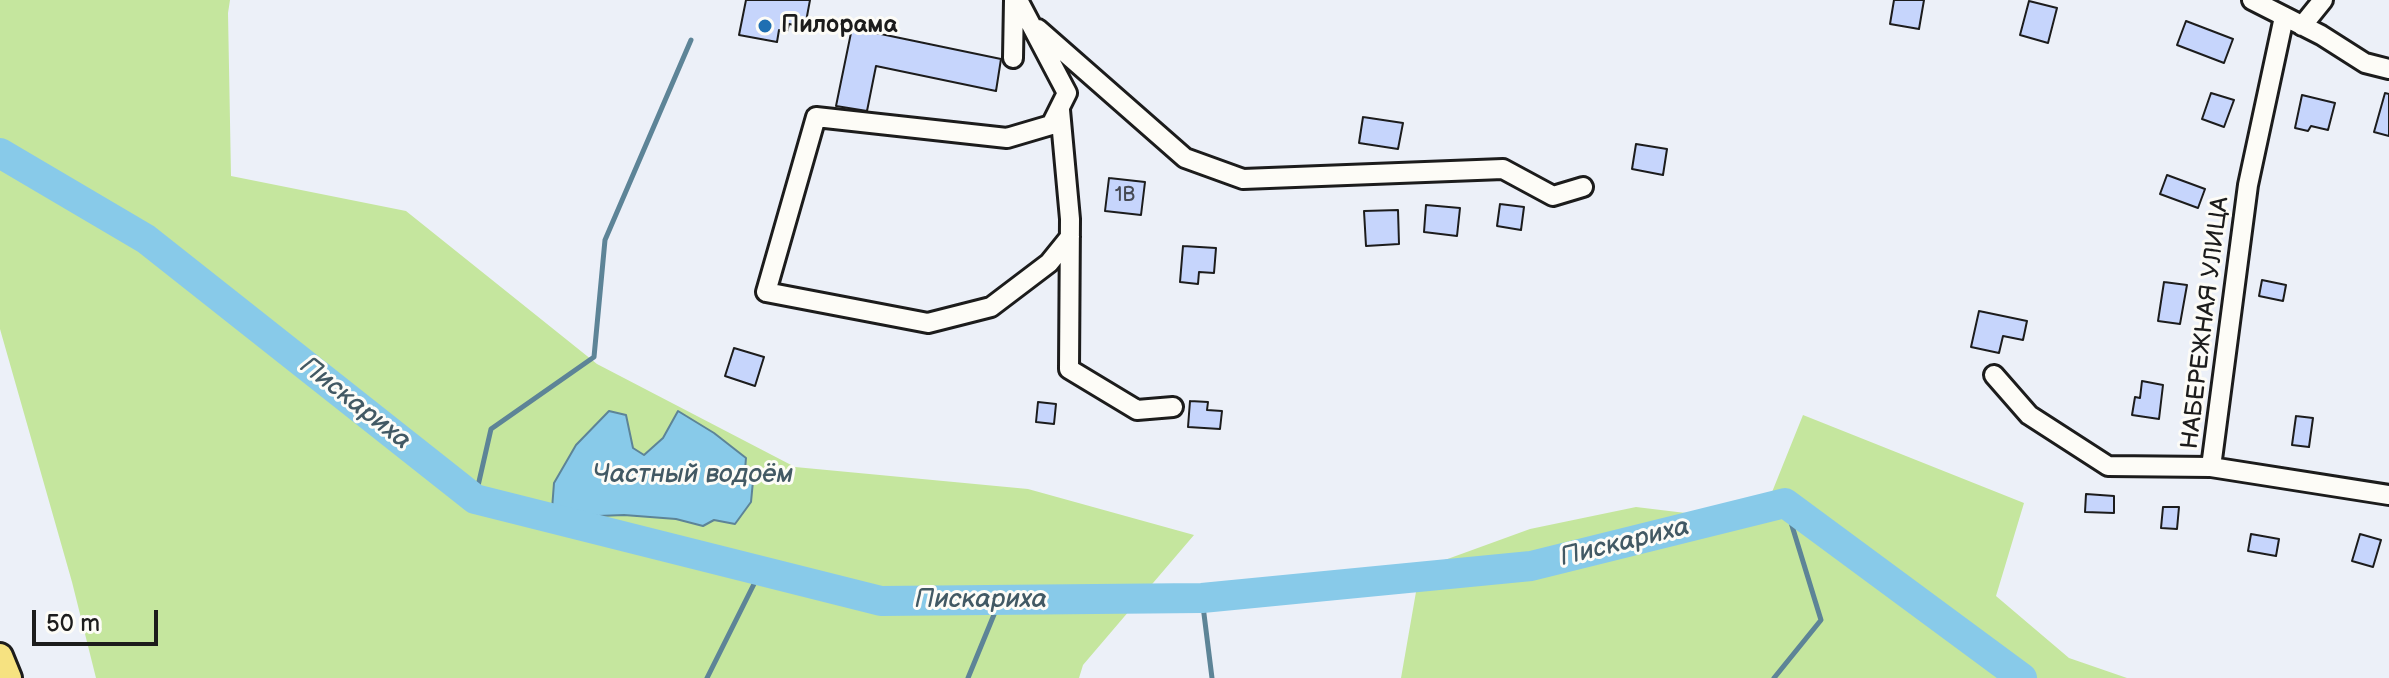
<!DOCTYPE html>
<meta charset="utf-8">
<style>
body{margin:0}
#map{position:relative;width:2389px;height:678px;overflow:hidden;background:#ecf0f8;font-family:"Balsamiq Sans",sans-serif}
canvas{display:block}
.scale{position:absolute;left:32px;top:610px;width:126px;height:36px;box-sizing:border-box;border:4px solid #1c1c1c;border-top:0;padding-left:10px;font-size:24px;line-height:28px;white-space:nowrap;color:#1c1c1c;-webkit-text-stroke:6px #fdfcf7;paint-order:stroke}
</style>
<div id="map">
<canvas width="2389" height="678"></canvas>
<div class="scale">50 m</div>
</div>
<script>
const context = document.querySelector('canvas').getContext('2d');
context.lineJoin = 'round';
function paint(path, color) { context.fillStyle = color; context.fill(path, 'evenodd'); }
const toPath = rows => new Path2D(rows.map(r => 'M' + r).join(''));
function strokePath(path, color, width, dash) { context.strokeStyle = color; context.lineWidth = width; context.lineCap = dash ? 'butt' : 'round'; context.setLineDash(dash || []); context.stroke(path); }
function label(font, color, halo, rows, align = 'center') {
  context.font = font + ' "Balsamiq Sans",sans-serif'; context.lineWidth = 6; context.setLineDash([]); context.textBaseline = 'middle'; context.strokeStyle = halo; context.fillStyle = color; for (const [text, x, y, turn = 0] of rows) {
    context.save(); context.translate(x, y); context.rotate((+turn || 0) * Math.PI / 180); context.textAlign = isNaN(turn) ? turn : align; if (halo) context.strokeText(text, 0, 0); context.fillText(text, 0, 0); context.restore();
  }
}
paint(toPath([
 [0,0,230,0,228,13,231,176,406,211,597,364,795,467,1028,489,1194,535,1083,665,1079,678,96,678,72,582,0,329],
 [1803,415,2024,503,1996,596,2069,658,2127,678,1401,678,1420,569,1530,529,1636,507,1760,522]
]), '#c5e69e');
const water = toPath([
 [609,411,626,415,633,448,644,455,663,438,678,411,714,433,746,458,745,470,753,481,751,502,735,524,714,520,703,526,676,519,624,515,598,516,552,509,554,483,576,445,609,411]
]);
paint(water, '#88cae9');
strokePath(water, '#5d8497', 2);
strokePath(toPath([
 [475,499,491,429,594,357,605,240,691,40],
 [1202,598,1212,678],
 [707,678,761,570],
 [968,678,1000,600],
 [1774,678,1821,620,1785,503]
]), '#5d8497', 5);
strokePath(toPath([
 [0,153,146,239,475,499,881,601,1202,598,1531,566,1785,503,2022,678]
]), '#88cae9', 30);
const building = toPath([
 [746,0,810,0,805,27,789,24,787,32,779,30,777,42,739,35,746,0],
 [1894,0,1924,0,1919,29,1890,24,1894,0],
 [2029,1,2057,8,2048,43,2020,35,2029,1],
 [2186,21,2233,39,2224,63,2177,45,2186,21],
 [852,28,1001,59,996,91,876,66,867,111,836,106,852,28],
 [2211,93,2234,100,2224,127,2202,119,2211,93],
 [2385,93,2389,94,2389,136,2374,132,2385,93],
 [2302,95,2335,103,2328,130,2311,126,2308,131,2295,128,2302,95],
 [1363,117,1403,123,1398,149,1359,143,1363,117],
 [1636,144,1667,149,1663,175,1632,169,1636,144],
 [2167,175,2205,189,2198,208,2160,194,2167,175],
 [1109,178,1145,182,1141,215,1105,211,1109,178],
 [1500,204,1524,207,1521,230,1497,226,1500,204],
 [1426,205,1460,208,1457,236,1424,232,1426,205],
 [1398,210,1399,244,1366,246,1364,211,1398,210],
 [1183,246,1216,248,1214,273,1199,272,1198,284,1180,282,1183,246],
 [2262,280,2286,285,2283,301,2259,296,2262,280],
 [2164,282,2187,285,2180,324,2158,321,2164,282],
 [1979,311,2027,321,2023,340,2003,336,1999,353,1971,347,1979,311],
 [734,348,764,357,755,386,725,376,734,348],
 [2142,381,2163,385,2159,419,2132,415,2135,397,2140,398,2142,381],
 [1190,401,1208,402,1207,410,1222,411,1220,429,1188,427,1190,401],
 [1038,402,1056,404,1054,424,1036,422,1038,402],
 [2296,416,2313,418,2309,447,2292,445,2296,416],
 [2086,494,2114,496,2114,513,2085,512,2086,494],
 [2163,507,2179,507,2177,529,2161,528,2163,507],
 [2251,534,2279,539,2276,556,2248,551,2251,534],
 [2360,534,2381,540,2373,567,2352,561,2360,534]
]);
paint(building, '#c6d5fc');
strokePath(building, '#1c1c1c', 2);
const minor = toPath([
 [1018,0,1067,93,1051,125,1007,138,816,117,766,292,928,323,991,307,1049,263,1070,237],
 [2252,0,2321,35,2365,63,2389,69],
 [2302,26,2323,0],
 [1038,29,1185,158,1243,179,1503,169,1553,196,1583,187],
 [1013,58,1014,0],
 [1060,110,1070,219,1069,369,1137,410,1173,407],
 [1994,375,2029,415,2108,466,2211,467,2389,495],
 [2211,467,2248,185,2284,17]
]);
const major = toPath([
 [0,656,9,678]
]);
strokePath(minor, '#1c1c1c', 24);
strokePath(major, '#1c1c1c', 30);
strokePath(minor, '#fdfcf7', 18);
strokePath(major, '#f6e281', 24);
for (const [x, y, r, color] of [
 [765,26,8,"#1f6fb2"]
]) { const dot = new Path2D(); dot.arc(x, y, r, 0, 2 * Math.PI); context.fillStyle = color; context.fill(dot); strokePath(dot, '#fdfcf7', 3); }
label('20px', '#464a54', null, [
 ["1В",1125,196]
]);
label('bold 24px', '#1c1c1c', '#fdfcf7', [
 ["Пилорама",781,26]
], 'left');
label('24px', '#1c1c1c', '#fdfcf7', [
 ["НАБЕРЕЖНАЯ УЛИЦА",2206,323,-83]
]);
label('italic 26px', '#425964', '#fdfcf7', [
 ["Пискариха",355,404,38],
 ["Частный водоём",693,475],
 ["Пискариха",1625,543,-14],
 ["Пискариха",981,600]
]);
</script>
